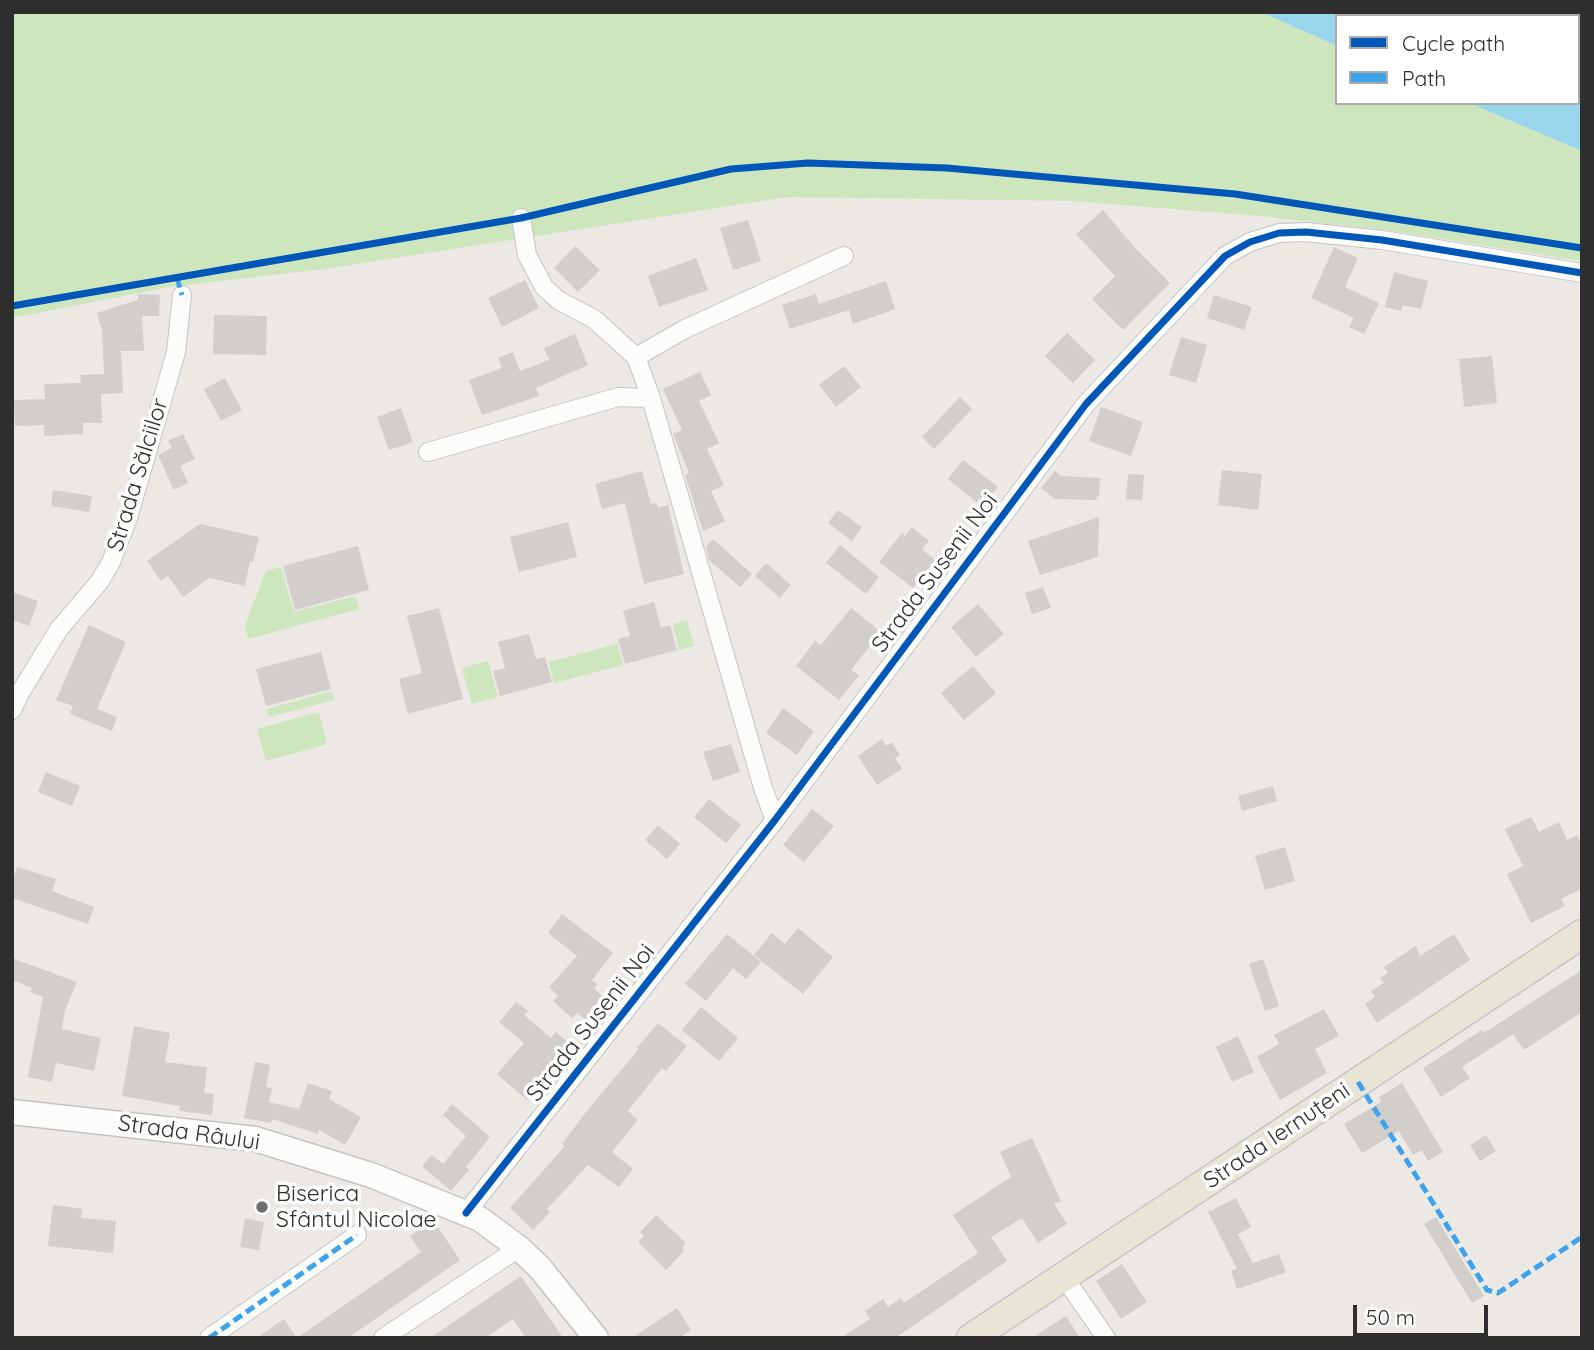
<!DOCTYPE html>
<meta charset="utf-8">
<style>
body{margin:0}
#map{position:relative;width:1594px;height:1350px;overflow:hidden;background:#ece8e4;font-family:Quicksand,sans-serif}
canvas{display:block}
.frame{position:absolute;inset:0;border:14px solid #2e2e2e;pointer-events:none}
.legend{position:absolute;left:1335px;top:14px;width:245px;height:91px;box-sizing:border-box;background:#fff;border:2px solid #ababab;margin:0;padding:9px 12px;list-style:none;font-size:21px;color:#2e2e2e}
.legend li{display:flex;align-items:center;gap:14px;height:35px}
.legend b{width:35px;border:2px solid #ababab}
.scale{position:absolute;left:1353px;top:1305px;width:135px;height:32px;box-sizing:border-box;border:4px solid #2e2e2e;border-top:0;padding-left:9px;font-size:21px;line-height:24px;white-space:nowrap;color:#2e2e2e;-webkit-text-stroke:5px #fff;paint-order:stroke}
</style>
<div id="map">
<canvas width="1594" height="1350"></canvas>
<div class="frame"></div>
<ul class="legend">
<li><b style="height:9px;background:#0057b8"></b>Cycle path</li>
<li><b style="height:9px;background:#3ea3eb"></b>Path</li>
</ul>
<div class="scale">50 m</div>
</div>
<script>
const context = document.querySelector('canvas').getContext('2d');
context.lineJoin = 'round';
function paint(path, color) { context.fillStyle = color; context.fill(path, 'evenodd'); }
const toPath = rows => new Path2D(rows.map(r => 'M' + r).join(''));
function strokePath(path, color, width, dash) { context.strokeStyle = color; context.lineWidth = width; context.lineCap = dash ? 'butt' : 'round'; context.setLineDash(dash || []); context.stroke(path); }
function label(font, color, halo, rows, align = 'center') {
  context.font = font + ' Quicksand,sans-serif'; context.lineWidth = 7; context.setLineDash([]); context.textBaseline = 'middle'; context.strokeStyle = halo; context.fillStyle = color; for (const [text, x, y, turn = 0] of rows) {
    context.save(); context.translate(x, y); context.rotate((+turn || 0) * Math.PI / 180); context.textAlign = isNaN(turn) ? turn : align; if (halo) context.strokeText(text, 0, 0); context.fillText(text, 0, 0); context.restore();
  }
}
paint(toPath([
 [12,12,1261,12,1337,46,1337,103,1469,103,1582,151,1582,261,1385,230,1259,216,1073,201,788,197,324,269,169,287,12,318],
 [281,567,294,612,355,596,359,609,248,639,245,625,266,571],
 [687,621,694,646,679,650,673,624],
 [617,644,623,665,554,683,549,662],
 [488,661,498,697,472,704,462,668],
 [332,691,334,700,269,717,267,709],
 [319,712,327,744,266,761,257,729]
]), '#cee6be');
paint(toPath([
 [1261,12,1582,12,1582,151,1469,103,1578,103,1578,16,1337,16,1337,46]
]), '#99d6ec');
paint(toPath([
 [1103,210,1135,248,1170,283,1123,330,1092,299,1115,276,1076,234],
 [748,220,761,261,733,270,720,228],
 [575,246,600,270,578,292,554,268],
 [1334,247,1358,258,1345,287,1379,303,1364,334,1349,327,1354,318,1311,298],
 [696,258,708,290,659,307,648,276],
 [1394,272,1428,281,1421,309,1403,305,1401,311,1385,307],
 [525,280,539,308,502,327,488,298],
 [886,281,895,309,853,324,849,310,790,329,782,305,816,294,819,304],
 [138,294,160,295,159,316,142,316,144,351,121,351,123,393,101,394,102,423,83,423,83,434,44,436,44,425,15,426,14,400,45,399,44,384,81,383,80,375,104,374,102,330,97,313,138,300],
 [1214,295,1252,307,1244,330,1207,318],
 [214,315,267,316,266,355,213,354],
 [1067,333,1095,360,1073,383,1045,356],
 [575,334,588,365,536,388,539,396,482,415,469,380,502,368,498,358,513,352,520,371,549,360,544,348],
 [1181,337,1207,345,1196,383,1169,375],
 [1492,356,1497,403,1464,407,1459,359],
 [844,366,861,387,836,407,819,385],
 [700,372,711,395,699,401,719,443,707,449,724,485,711,491,725,521,703,531,685,475,689,473,673,434,682,430,663,389],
 [225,378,242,410,221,421,204,389],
 [960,397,972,409,934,449,922,437],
 [1101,407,1143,422,1131,456,1089,441],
 [401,408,413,442,389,450,377,417],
 [183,434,195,459,180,466,188,483,174,490,158,455,172,448,168,441],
 [963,460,998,487,982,507,948,479],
 [1222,470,1262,474,1258,510,1218,505],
 [642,471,651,504,657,503,658,508,668,505,684,574,644,584,625,503,602,509,595,484],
 [1055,471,1061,476,1100,478,1099,497,1096,497,1097,500,1055,499,1041,488],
 [1128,474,1144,475,1142,500,1126,499],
 [53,490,92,496,89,512,51,506],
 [838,510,862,527,852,541,828,523],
 [1099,517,1098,557,1040,575,1028,541],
 [568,522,577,557,519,572,510,537],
 [200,524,259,537,253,562,250,561,245,586,209,578,183,597,168,576,161,581,147,561],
 [912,527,929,541,922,549,935,560,913,588,879,562,902,533,905,536],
 [713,539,752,574,740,587,709,560,706,547],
 [840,545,879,577,866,594,826,563],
 [358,546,369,590,295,610,283,566],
 [766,563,791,585,780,598,755,576],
 [1043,587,1051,608,1032,614,1025,593],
 [12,592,38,601,29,626,12,620],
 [654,602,661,628,670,625,677,650,625,664,618,639,630,636,623,611],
 [978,604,1004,634,976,657,951,627],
 [439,608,463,699,408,714,399,679,422,673,407,616],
 [851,608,881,632,851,670,859,675,839,700,796,666,815,641,821,645],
 [89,625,126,642,97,709,117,717,112,731,70,714,73,706,56,700],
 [529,634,536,659,545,657,552,682,500,696,493,671,505,668,498,642],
 [321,652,331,689,266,706,256,669],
 [973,666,996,693,964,720,941,693],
 [783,708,814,731,797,755,766,733],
 [882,739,886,746,892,742,900,755,895,758,902,769,877,785,858,756],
 [731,744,740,772,713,781,703,752],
 [46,772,80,786,72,806,38,792],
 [1273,786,1277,801,1242,811,1238,796],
 [709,799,741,825,726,843,694,817],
 [812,809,834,826,804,862,783,845],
 [1531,817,1539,832,1559,822,1567,840,1577,835,1582,845,1582,888,1561,899,1565,906,1531,923,1507,874,1523,866,1505,829],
 [658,825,680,844,667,859,645,840],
 [1285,847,1295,881,1265,890,1255,856],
 [17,867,56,879,52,891,94,907,88,924,12,898,12,884],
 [562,914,613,953,592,980,597,984,594,988,606,1000,587,1021,577,1013,572,1018,553,1001,558,996,549,987,577,956,548,933],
 [798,928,833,957,803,994,754,955,772,933,785,944],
 [727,934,761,962,746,979,733,968,706,1001,685,984],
 [1454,934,1470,960,1377,1023,1365,1004,1375,997,1371,991,1384,983,1380,978,1388,973,1384,967,1416,946,1420,956],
 [12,958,77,982,65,1010,62,1029,101,1038,94,1071,56,1063,52,1082,28,1077,43,997,30,992,32,988,12,980],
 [1263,959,1279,1006,1265,1011,1249,964],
 [1582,970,1582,1012,1524,1050,1513,1034,1462,1067,1470,1078,1441,1097,1423,1068,1482,1030,1484,1033],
 [516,1002,528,1011,524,1015,551,1038,556,1032,570,1044,539,1080,541,1083,527,1100,497,1074,524,1043,499,1022],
 [701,1007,738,1038,719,1061,682,1030],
 [1324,1009,1339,1036,1315,1049,1327,1073,1280,1100,1257,1057,1279,1044,1274,1035],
 [658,1023,687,1046,666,1071,662,1068,628,1111,638,1120,612,1152,633,1169,619,1187,588,1165,547,1209,550,1212,533,1230,510,1208,565,1146,562,1144,586,1112,639,1049,637,1048],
 [134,1026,170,1033,165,1062,207,1067,204,1093,214,1094,212,1115,179,1111,180,1106,122,1096],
 [1238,1036,1254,1072,1232,1082,1216,1047],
 [255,1062,270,1065,266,1087,272,1088,269,1102,299,1109,308,1083,332,1091,329,1099,361,1117,345,1145,319,1130,318,1134,272,1119,271,1123,244,1118],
 [1402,1083,1443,1152,1428,1161,1422,1150,1413,1155,1399,1131,1362,1153,1344,1124,1381,1102,1379,1097],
 [452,1104,490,1137,466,1167,469,1170,451,1191,422,1166,432,1155,443,1164,466,1136,443,1115],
 [1486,1135,1496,1151,1480,1161,1470,1145],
 [1032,1138,1061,1201,1054,1204,1067,1224,1038,1243,1022,1218,991,1237,1007,1261,917,1323,895,1338,841,1338,870,1319,865,1311,883,1299,888,1307,901,1298,904,1303,978,1253,953,1215,1011,1177,1000,1152],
 [1236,1198,1251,1227,1238,1234,1253,1263,1279,1254,1286,1272,1237,1289,1231,1271,1237,1269,1208,1212],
 [53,1205,82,1209,81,1218,116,1221,113,1253,48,1246],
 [656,1215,686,1243,682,1248,684,1251,666,1270,638,1242,644,1236,640,1232],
 [1436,1217,1484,1296,1472,1303,1424,1224],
 [245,1218,264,1222,259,1250,240,1247],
 [433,1220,460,1260,348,1338,297,1338,421,1252,410,1236],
 [1122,1264,1147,1302,1121,1319,1096,1281],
 [521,1276,563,1338,526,1338,513,1319,485,1338,430,1338],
 [677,1308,691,1330,679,1338,632,1338],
 [1066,1316,1080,1338,1032,1338],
 [284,1319,297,1338,257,1338]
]), '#d1cecb');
const street = toPath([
 [521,218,527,255,544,287,558,300,594,319,636,357,651,398,763,788,775,820],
 [636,357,685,329,844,256],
 [428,452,618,397,651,398],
 [12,710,20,693,59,629,100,581,111,562,128,518,176,352,182,295],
 [466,1213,775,820,1086,404,1225,256,1250,242,1279,233,1306,232,1382,240,1582,273],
 [1064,1277,1106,1338],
 [209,1338,357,1235],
 [383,1338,519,1248]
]);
const secondary = toPath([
 [12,1112,255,1139,371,1175,480,1219,519,1248,540,1268,596,1338]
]);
const primary = toPath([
 [971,1338,1582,934]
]);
strokePath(street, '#c5c4c5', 20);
strokePath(secondary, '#c5c4c5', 27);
strokePath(primary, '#c6c5c4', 31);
strokePath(street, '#fcfcfb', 18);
strokePath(secondary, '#fcfcfb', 24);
strokePath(primary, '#e8e4d6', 28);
strokePath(toPath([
 [177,278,182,295],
 [1358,1082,1487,1290,1498,1293,1582,1237],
 [209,1338,357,1235]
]), '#3ea3eb', 5, [10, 5]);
strokePath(toPath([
 [12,306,521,218,731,169,808,163,947,168,1235,194,1582,248],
 [466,1213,775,820,1086,404,1225,256,1250,242,1279,233,1306,232,1382,240,1582,273]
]), '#0057b8', 7);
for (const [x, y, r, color] of [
 [262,1207,7,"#706f6e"]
]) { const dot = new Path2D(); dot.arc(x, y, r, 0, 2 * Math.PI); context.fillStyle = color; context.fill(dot); strokePath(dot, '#fff', 2.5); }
label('23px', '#2e2e2e', '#fff', [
 ["Strada Sălciilor",138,475,-73],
 ["Strada Susenii Noi",935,573,-53],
 ["Strada Susenii Noi",591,1023,-52],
 ["Strada Râului",189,1133,8],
 ["Strada Iernuțeni",1277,1136,-34]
]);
label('23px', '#2e2e2e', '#fff', [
 ["Biserica",276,1194],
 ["Sfântul Nicolae",276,1220]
], 'left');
</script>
